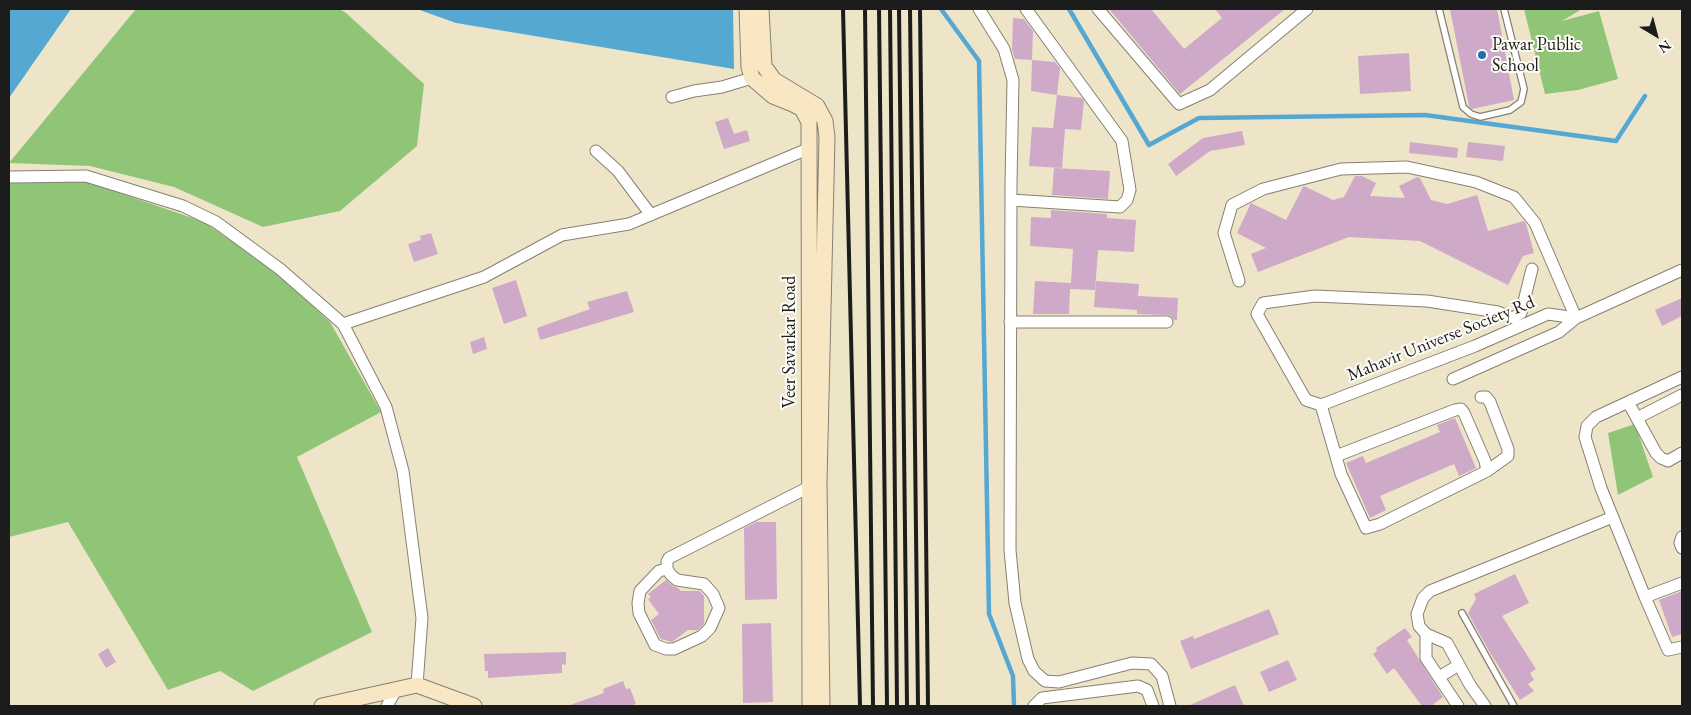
<!DOCTYPE html>
<style>
body{margin:0}
#map{position:relative;width:1691px;height:715px;overflow:hidden;background:#eee5c8;font-family:"EB Garamond",serif}
canvas{display:block}
.frame{position:absolute;inset:0;border:10px solid #1c1c1c;pointer-events:none}
.north{position:absolute;left:1631px;top:10px;width:50px;height:50px;-webkit-text-stroke:4px #fdfcf7;paint-order:stroke;rotate:143deg;font-size:14px;font-weight:700;line-height:20px;text-align:center;color:#1c1c1c}
.north::after{content:'';display:block;margin:auto;width:18px;height:22px;background:#1c1c1c;clip-path:polygon(50% 0,100% 100%,50% 72%,0 100%)}
</style>
<div id="map">
<canvas width="1691" height="715"></canvas>
<div class="frame"></div>
<div class="north">N</div>
</div>
<script>
const context = document.querySelector('canvas').getContext('2d');
context.lineJoin = 'round';
function paint(path, color) { context.fillStyle = color; context.fill(path, 'evenodd'); }
const toPath = rows => new Path2D(rows.map(r => 'M' + r).join(''));
function strokePath(path, color, width, dash) { context.strokeStyle = color; context.lineWidth = width; context.lineCap = dash ? 'butt' : 'round'; context.setLineDash(dash || []); context.stroke(path); }
function label(font, color, halo, rows, align = 'center') {
  context.font = font + ' "EB Garamond",serif'; context.lineWidth = 4; context.setLineDash([]); context.textBaseline = 'middle'; context.strokeStyle = halo; context.fillStyle = color; for (const [text, x, y, turn = 0] of rows) {
    context.save(); context.translate(x, y); context.rotate((+turn || 0) * Math.PI / 180); context.textAlign = isNaN(turn) ? turn : align; if (halo) context.strokeText(text, 0, 0); context.fillText(text, 0, 0); context.restore();
  }
}
paint(toPath([
 [136,9,339,9,346,13,424,84,417,146,340,211,263,227,174,187,90,166,9,163],
 [1524,9,1582,9,1562,21,1599,11,1618,79,1578,90,1545,94],
 [85,181,204,222,273,270,330,322,381,412,297,457,372,632,253,691,220,671,168,690,68,522,9,537,9,183],
 [1635,424,1653,477,1618,495,1608,433]
]), '#90c577');
paint(toPath([
 [9,9,71,9,9,98],
 [417,9,733,9,734,69,456,23]
]), '#55a8d1');
strokePath(toPath([
 [941,9,979,61,989,614,1013,676,1014,706],
 [1069,9,1149,145,1199,118,1425,115,1616,141,1645,96]
]), '#55a8d1', 4.5);
paint(toPath([
 [1109,9,1151,9,1184,49,1222,18,1215,9,1285,9,1180,94],
 [1450,9,1497,9,1514,100,1472,109,1469,106],
 [1013,18,1024,19,1033,31,1032,60,1015,59,1012,50],
 [1409,53,1411,91,1360,94,1358,56],
 [1032,60,1055,62,1060,68,1057,95,1031,91],
 [1057,95,1082,98,1084,101,1081,130,1065,129,1062,168,1029,166,1032,127,1053,128],
 [728,118,734,134,747,130,750,141,724,149,715,122],
 [1242,131,1245,145,1210,151,1176,176,1168,164,1203,138],
 [1410,142,1458,148,1457,158,1409,153],
 [1468,142,1505,146,1503,161,1466,157],
 [1054,168,1110,171,1108,199,1052,195],
 [1355,176,1362,176,1376,183,1370,196,1405,198,1399,186,1417,177,1420,178,1431,200,1447,204,1477,195,1488,231,1524,221,1526,224,1534,253,1523,256,1508,285,1420,241,1349,237,1258,272,1251,254,1266,248,1237,233,1251,203,1286,220,1303,187,1304,186,1333,200,1344,197],
 [1051,210,1107,214,1107,218,1136,220,1134,252,1098,250,1095,290,1070,289,1069,314,1033,314,1035,281,1071,283,1073,249,1030,246,1031,217,1051,218],
 [431,233,438,254,414,262,408,244,421,240,420,236],
 [516,280,527,316,504,324,492,288],
 [1096,281,1139,284,1138,296,1178,298,1177,320,1174,320,1171,316,1167,315,1137,314,1137,310,1094,307],
 [627,291,634,312,540,340,537,328,590,309,587,302],
 [1682,298,1682,316,1662,326,1655,310],
 [484,337,487,349,473,354,470,342],
 [1455,418,1476,468,1459,476,1454,464,1380,496,1386,510,1370,518,1346,463,1363,456,1366,463,1440,432,1437,425],
 [756,522,776,522,777,599,745,600,744,528],
 [1515,574,1529,603,1502,616,1536,669,1530,673,1534,680,1528,684,1534,691,1520,700,1489,651,1468,613,1476,599,1474,594],
 [666,580,673,586,678,588,681,591,700,591,704,596,704,624,698,630,688,630,672,642,661,639,659,636,651,620,659,614,648,599,651,597,648,594],
 [1682,591,1682,634,1672,637,1659,600],
 [1269,609,1279,634,1191,669,1180,641,1193,636,1194,639],
 [771,623,773,702,743,703,742,624],
 [1405,628,1412,637,1407,640,1443,697,1431,706,1422,706,1394,668,1387,674,1373,654,1377,651,1376,648],
 [108,648,116,662,106,668,98,654],
 [566,652,566,665,562,664,562,673,488,678,488,671,485,671,484,654],
 [1288,660,1297,680,1269,692,1260,672],
 [623,681,626,689,630,688,636,704,629,706,570,706,570,705,604,693,603,689],
 [1235,685,1244,706,1188,706]
]), '#cfa9c8');
const lane = toPath([
 [1439,9,1463,107,1471,114,1480,117,1510,110,1521,102,1524,89,1504,9],
 [1462,613,1514,706]
]);
const street = toPath([
 [979,9,1004,49,1013,80,1011,184,1010,550,1015,603,1028,659,1034,671,1045,681,1059,682,1132,663,1151,664,1162,676,1170,706],
 [1098,9,1179,104,1210,90,1307,9],
 [672,97,694,91,722,87,752,78],
 [596,151,618,171,651,215],
 [9,177,86,176,183,206,216,222,280,269,343,324,386,407,403,471,422,618,417,685],
 [1011,200,1120,207,1127,200,1130,190,1122,141,1026,9],
 [1532,269,1521,313,1513,318,1498,312,1427,301,1315,296,1263,303,1257,314,1306,400,1321,405,1475,346,1548,314,1576,318,1682,270],
 [1239,281,1224,233,1232,205,1263,189,1341,169,1407,167,1476,182,1514,197,1535,223,1576,318,1559,332,1453,379],
 [1010,322,1167,322],
 [343,324,484,277,562,235,629,224,810,148],
 [1682,377,1596,417,1587,426,1585,437,1601,488,1645,597,1682,583],
 [1481,397,1486,397,1490,402,1508,449,1508,456,1487,471],
 [1628,402,1656,453,1661,458,1668,461,1682,453],
 [1321,405,1341,474,1366,528,1380,524,1487,471,1485,461,1464,413,1461,409,1455,410,1336,456],
 [1637,418,1682,395],
 [1682,537,1680,543,1682,548],
 [667,569,659,571,640,591,638,603,639,613,655,645,666,649,674,649,702,636,710,628,719,608,713,594,704,584,677,580,671,575,667,569,667,562,669,558,815,484],
 [1645,597,1668,650,1682,647],
 [1426,634,1426,658,1458,706],
 [1439,677,1459,665],
 [387,706,397,688],
 [1034,706,1042,698,1138,686,1147,690,1153,706],
 [1485,706,1470,685,1447,643,1426,634,1419,626,1417,614,1423,598,1430,591,1613,517]
]);
const secondary = toPath([
 [747,9,749,67,752,78,773,96,793,104,802,109,809,122,810,706],
 [761,9,764,66,774,80,817,106,825,121,827,137,819,482,822,706],
 [322,706,417,685,474,706]
]);
strokePath(lane, '#858072', 8);
strokePath(street, '#858072', 13);
strokePath(secondary, '#858072', 17);
strokePath(lane, '#fff', 5.5);
strokePath(street, '#fff', 11);
strokePath(secondary, '#f9e7c3', 15);
strokePath(toPath([
 [843,9,860,706],
 [865,9,873,706],
 [879,9,887,706],
 [890,9,897,706],
 [899,9,907,706],
 [910,9,918,706],
 [920,9,928,706]
]), '#1c1c1c', 4);
for (const [x, y, r, color] of [
 [1482,55,5,"#1f6fb2"]
]) { const dot = new Path2D(); dot.arc(x, y, r, 0, 2 * Math.PI); context.fillStyle = color; context.fill(dot); strokePath(dot, '#fdfcf7', 2); }
label('18px', '#1c1c1c', '#fdfcf7', [
 ["Pawar Public",1492,45],
 ["School",1492,66]
], 'left');
label('18px', '#1c1c1c', '#fdfcf7', [
 ["Mahavir Universe Society Rd",1441,339,-22],
 ["Veer Savarkar Road",790,342,-90]
]);
</script>
